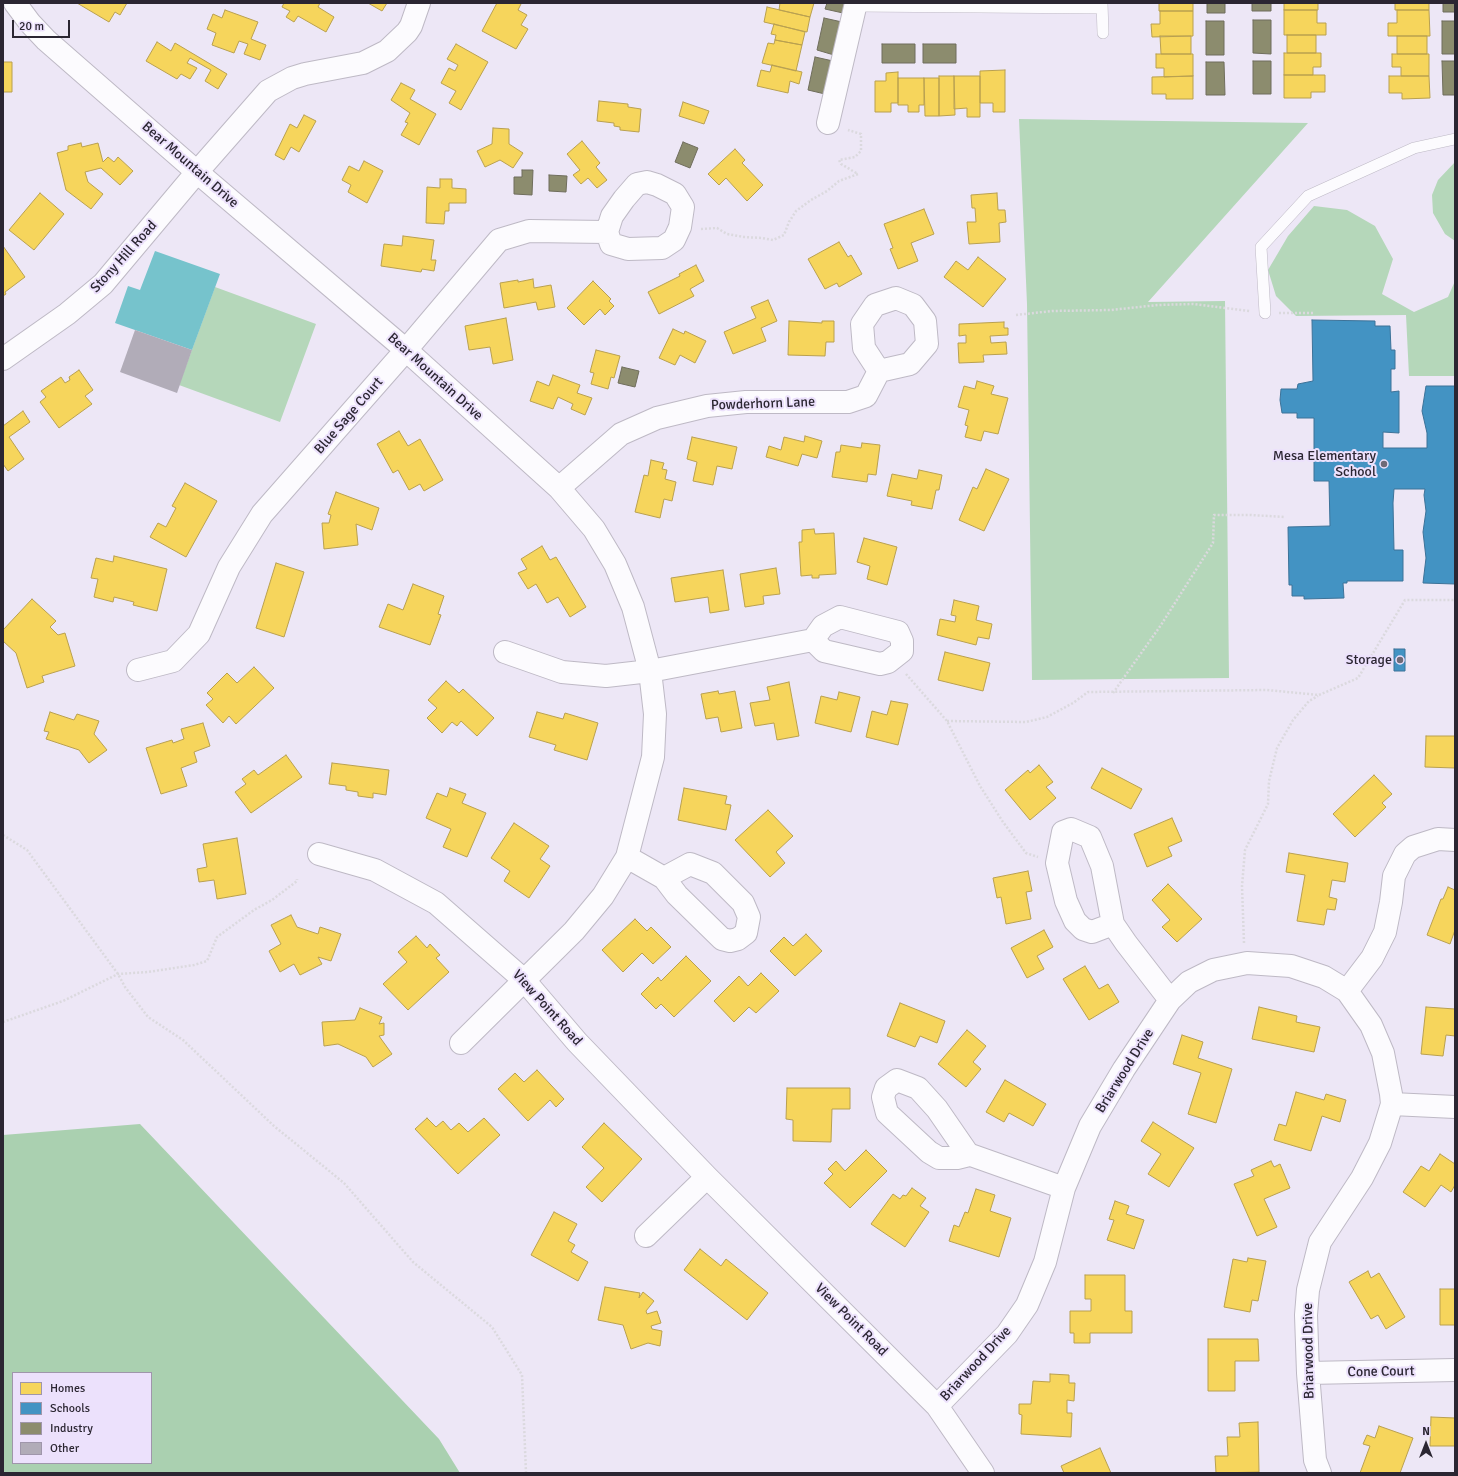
<!DOCTYPE html>
<style>
body{margin:0}
#map{position:relative;width:1458px;height:1476px;overflow:hidden;background:#ede7f6;font-family:Signika,sans-serif}
canvas{display:block}
.frame{position:absolute;inset:0;border:4px solid #2b2632;pointer-events:none}
.legend{position:absolute;left:12px;top:1372px;width:140px;height:92px;box-sizing:border-box;background:#ece1fc;border:1px solid #9f96ab;margin:0;padding:5px 7px;list-style:none;font-size:12px;color:#2b2632}
.legend li{display:flex;align-items:center;gap:8px;height:20px}
.legend b{width:20px;border:1px solid #9f96ab}
.north{position:absolute;left:1406px;top:1424px;width:40px;height:40px;-webkit-text-stroke:3px #ece1fc;paint-order:stroke;rotate:0deg;font-size:11px;font-weight:700;line-height:16px;text-align:center;color:#2b2632}
.north::after{content:'';display:block;margin:auto;width:14px;height:18px;background:#2b2632;clip-path:polygon(50% 0,100% 100%,50% 72%,0 100%)}
.scale{position:absolute;left:12px;top:20px;width:58px;height:18px;box-sizing:border-box;border:2px solid #2b2632;border-top:0;padding-left:5px;font-size:12px;line-height:14px;white-space:nowrap;color:#2b2632;-webkit-text-stroke:3px #ece1fc;paint-order:stroke}
</style>
<div id="map">
<canvas width="1458" height="1476"></canvas>
<div class="frame"></div>
<ul class="legend">
<li><b style="height:11px;background:#f6d55c"></b>Homes</li>
<li><b style="height:11px;background:#4393c3"></b>Schools</li>
<li><b style="height:11px;background:#8c8c6e"></b>Industry</li>
<li><b style="height:11px;background:#b1acb8"></b>Other</li>
</ul>
<div class="north">N</div>
<div class="scale">20 m</div>
</div>
<script>
const context = document.querySelector('canvas').getContext('2d');
context.lineJoin = 'round';
function paint(path, color) { context.fillStyle = color; context.fill(path, 'evenodd'); }
const toPath = rows => new Path2D(rows.map(r => 'M' + r).join(''));
function strokePath(path, color, width, dash) { context.strokeStyle = color; context.lineWidth = width; context.lineCap = dash ? 'butt' : 'round'; context.setLineDash(dash || []); context.stroke(path); }
function label(font, color, halo, rows, align = 'center') {
  context.font = font + ' Signika,sans-serif'; context.lineWidth = 4; context.setLineDash([]); context.textBaseline = 'middle'; context.strokeStyle = halo; context.fillStyle = color; for (const [text, x, y, turn = 0] of rows) {
    context.save(); context.translate(x, y); context.rotate((+turn || 0) * Math.PI / 180); context.textAlign = isNaN(turn) ? turn : align; if (halo) context.strokeText(text, 0, 0); context.fillText(text, 0, 0); context.restore();
  }
}
paint(toPath([
 [1019,119,1308,123,1148,302,1225,301,1229,678,1032,680,1027,304],
 [1455,162,1455,241,1445,234,1433,213,1432,195,1438,180],
 [1314,206,1347,210,1375,226,1393,259,1382,294,1414,312,1448,297,1455,281,1455,376,1409,376,1406,315,1296,316,1276,296,1268,270,1288,236],
 [215,287,316,324,280,422,179,385]
]), '#b5d7ba');
paint(toPath([
 [140,1124,439,1439,460,1473,3,1473,3,1135],
 [13,1373,151,1373,151,1463,13,1463]
]), '#aad0b0');
paint(toPath([
 [155,251,220,274,192,350,115,323,128,286,140,290]
]), '#76c3cc');
const homes = toPath([
 [77,3,127,3,120,15,115,12,109,22,77,3],
 [284,3,320,3,318,7,334,17,326,32,298,16,294,22,286,17,290,11,282,7,284,3],
 [368,3,387,3,382,11,368,3],
 [497,3,520,3,521,4,518,10,527,15,521,25,528,29,516,49,482,31,497,3],
 [780,3,814,3,810,17,779,10,780,3],
 [1159,3,1193,3,1193,11,1159,11,1159,3],
 [1284,3,1318,3,1318,10,1284,10,1284,3],
 [1395,3,1429,3,1429,10,1395,10,1395,3],
 [767,7,810,17,807,32,764,22,767,7],
 [225,10,258,22,251,39,266,45,260,60,244,54,248,44,239,41,234,53,212,45,216,33,207,29,213,14,222,18,225,10],
 [1284,10,1317,10,1317,23,1326,23,1326,35,1284,35,1284,10],
 [1397,10,1429,10,1430,36,1388,36,1388,23,1397,23,1397,10],
 [1160,11,1193,11,1193,36,1152,37,1151,24,1160,24,1160,11],
 [774,24,805,32,802,45,775,40,776,35,771,34,774,24],
 [1287,35,1316,35,1316,53,1287,53,1287,35],
 [1160,36,1191,36,1191,54,1161,54,1160,36],
 [1397,36,1427,36,1427,54,1397,54,1397,36],
 [775,40,802,45,796,71,762,63,768,43,774,44,775,40],
 [157,42,171,51,175,43,227,74,218,89,205,81,211,70,190,58,187,63,197,68,190,79,181,74,177,79,146,61,157,42],
 [456,44,488,62,461,110,449,103,456,91,441,83,449,68,455,71,458,65,447,59,456,44],
 [1284,53,1321,53,1321,67,1313,67,1313,75,1284,75,1284,53],
 [1156,54,1193,54,1193,76,1164,77,1164,68,1156,68,1156,54],
 [1392,54,1429,54,1429,76,1401,76,1401,67,1392,67,1392,54],
 [3,62,12,62,12,92,3,92,3,62],
 [772,65,802,72,799,84,790,81,788,93,757,86,761,70,770,72,772,65],
 [1005,70,1005,112,993,112,993,103,980,103,980,71,1005,70],
 [898,72,898,103,891,103,891,112,875,112,875,81,886,81,886,73,898,72],
 [1284,75,1325,75,1325,92,1311,92,1311,98,1284,98,1284,75],
 [939,76,954,76,955,115,939,116,939,76],
 [954,76,980,76,980,117,967,117,967,108,954,109,954,76],
 [1193,76,1193,99,1166,99,1166,94,1152,94,1152,77,1193,76],
 [1389,76,1429,76,1430,98,1402,99,1402,93,1389,93,1389,76],
 [898,78,924,78,924,105,919,105,919,112,908,112,908,105,898,105,898,78],
 [924,78,939,78,939,116,925,116,924,78],
 [401,83,415,90,410,99,436,114,419,145,401,135,408,123,405,122,410,113,391,100,401,83],
 [599,101,628,104,628,107,641,109,639,132,620,130,620,127,614,126,614,123,597,121,599,101],
 [683,102,709,111,704,124,679,116,683,102],
 [304,115,316,121,299,152,291,147,284,160,275,155,290,124,297,128,304,115],
 [493,128,509,129,509,144,523,153,513,168,500,160,485,167,477,151,492,144,493,128],
 [582,141,600,163,596,167,607,180,597,188,588,178,581,184,573,175,580,170,567,154,582,141],
 [81,143,82,147,98,143,103,162,108,157,114,162,118,157,133,171,120,185,101,168,85,172,88,182,103,194,91,209,66,190,57,153,68,150,68,146,81,143],
 [735,149,745,160,742,163,763,185,747,201,726,178,719,185,708,174,735,149],
 [364,161,383,171,367,203,348,192,351,185,342,180,349,166,359,171,364,161],
 [440,179,452,179,452,188,466,189,466,203,449,203,449,211,445,211,444,224,426,223,427,187,440,188,440,179],
 [40,193,64,214,34,250,9,230,40,193],
 [997,193,998,210,1005,210,1006,222,999,223,1000,242,969,244,967,222,976,222,975,208,972,208,971,195,997,193],
 [924,209,934,234,911,243,918,261,898,269,890,249,893,248,884,224,924,209],
 [403,236,434,240,431,260,436,260,434,271,422,269,421,272,381,266,384,244,402,246,403,236],
 [839,242,848,257,851,255,862,274,839,287,837,283,825,289,808,259,839,242],
 [3,246,25,277,5,292,6,294,3,296,3,246],
 [978,257,1006,279,983,307,944,277,956,261,968,270,978,257],
 [696,265,704,281,690,289,694,296,659,314,648,292,680,276,679,274,696,265],
 [533,279,534,288,551,285,555,307,538,310,536,302,504,308,500,283,518,280,518,282,533,279],
 [593,281,611,299,609,301,614,306,605,315,600,309,584,325,567,308,593,281],
 [768,300,777,321,761,328,766,341,733,354,724,332,756,318,751,307,768,300],
 [506,318,513,360,493,364,490,347,469,350,465,326,506,318],
 [789,321,822,323,822,321,834,321,834,342,826,342,825,356,788,355,789,321],
 [1004,322,1004,328,1008,328,1008,335,990,336,991,343,1006,342,1007,354,983,355,984,362,959,363,958,343,966,343,966,335,959,336,959,324,1004,322],
 [673,329,684,334,685,331,706,341,695,363,680,355,675,365,659,358,673,329],
 [596,350,620,356,614,378,611,377,608,389,591,384,594,373,590,372,596,350],
 [79,370,93,390,85,396,92,404,59,428,40,402,46,397,41,391,61,377,65,383,70,380,69,377,79,370],
 [553,375,580,385,577,393,592,398,585,415,571,409,573,404,558,397,553,409,530,401,537,381,549,386,553,375],
 [977,381,994,386,991,394,1008,398,998,434,984,431,981,441,965,437,968,426,965,425,969,410,958,407,964,386,975,389,977,381],
 [23,411,30,422,9,437,24,459,8,471,3,464,3,426,23,411],
 [399,431,408,446,420,439,443,480,424,491,420,484,409,490,398,470,393,473,377,444,399,431],
 [805,436,822,441,817,458,802,454,798,466,766,457,769,446,781,450,784,437,804,442,805,436],
 [692,437,737,447,732,469,717,466,713,485,693,481,697,462,687,459,692,437],
 [862,443,880,445,876,475,868,474,867,482,832,477,836,452,840,452,841,445,861,448,862,443],
 [651,460,664,463,662,469,667,470,665,479,676,482,672,501,664,499,660,518,635,512,644,475,648,476,651,460],
 [986,469,1009,479,984,531,959,520,973,487,977,489,986,469],
 [919,470,942,475,939,490,936,490,932,509,911,505,912,501,887,496,892,474,917,479,919,470],
 [185,483,217,501,186,557,150,537,158,523,166,527,176,508,172,506,185,483],
 [336,492,379,508,372,530,356,524,358,545,324,549,322,523,329,523,331,515,328,514,336,492],
 [814,529,815,534,834,533,836,574,819,575,819,578,812,578,812,575,801,576,799,542,802,542,802,530,814,529],
 [864,538,897,547,887,585,867,579,870,566,857,562,864,538],
 [542,546,550,560,556,557,586,607,570,617,558,597,547,603,536,584,528,589,518,573,527,569,521,559,542,546],
 [114,556,167,569,157,611,133,605,134,602,114,597,113,602,94,597,98,579,91,578,96,558,113,562,114,556],
 [276,563,304,572,284,637,256,628,276,563],
 [776,568,780,594,763,596,764,604,745,607,740,574,776,568],
 [723,570,729,610,710,613,708,597,675,602,671,578,723,570],
 [413,584,444,596,438,614,441,615,430,645,379,627,388,604,403,610,413,584],
 [32,599,56,621,50,627,58,635,65,633,75,666,42,676,44,682,27,688,16,653,3,641,3,630,32,599],
 [954,600,979,606,976,620,992,624,989,639,978,637,976,645,937,635,940,619,955,622,956,616,951,615,954,600],
 [945,652,990,663,983,691,938,680,945,652],
 [254,667,274,688,236,724,229,716,223,723,206,705,213,699,207,693,227,673,237,683,254,667],
 [446,681,459,693,463,689,494,718,477,736,461,721,457,726,452,722,442,733,427,718,437,708,428,700,446,681],
 [789,682,799,736,777,740,774,723,755,726,750,703,770,700,767,687,789,682],
 [718,691,719,694,735,691,742,728,721,732,718,717,706,719,701,694,718,691],
 [839,692,860,697,851,732,815,723,821,696,837,700,839,692],
 [891,701,908,704,898,745,866,737,872,711,887,715,891,701],
 [50,712,74,720,77,714,99,721,94,734,107,750,89,763,79,750,46,739,49,732,44,731,50,712],
 [537,712,563,719,565,713,598,723,587,760,554,750,556,745,529,737,537,712],
 [203,723,210,746,194,752,197,762,181,768,187,786,161,794,146,748,172,740,173,743,184,739,181,729,203,723],
 [1426,736,1455,736,1455,768,1425,767,1426,736],
 [286,755,302,777,251,813,235,792,246,784,242,779,254,770,258,775,286,755],
 [332,763,389,770,386,795,373,793,373,798,358,796,358,792,346,790,346,786,329,784,332,763],
 [1039,765,1053,782,1046,787,1056,798,1030,820,1005,790,1028,770,1030,773,1039,765],
 [1102,768,1142,789,1131,809,1091,788,1102,768],
 [1374,775,1392,794,1382,803,1386,807,1355,837,1333,814,1374,775],
 [450,788,466,794,462,803,486,813,467,857,443,847,451,829,426,818,437,793,447,797,450,788],
 [684,788,727,796,725,804,731,805,726,830,678,820,684,788],
 [768,810,793,836,776,852,785,863,770,877,735,840,768,810],
 [1172,818,1182,841,1168,847,1172,856,1147,867,1134,834,1172,818],
 [514,823,549,846,540,859,550,866,529,898,504,881,510,871,491,858,514,823],
 [237,838,246,894,217,899,214,880,199,882,197,869,207,867,203,844,237,838],
 [1289,853,1348,863,1345,882,1332,880,1329,897,1337,899,1335,910,1327,909,1324,925,1297,921,1305,875,1286,872,1289,853],
 [1028,871,1032,891,1026,892,1031,919,1006,924,1001,897,997,898,993,878,1028,871],
 [1168,884,1202,919,1177,942,1162,927,1170,920,1152,900,1168,884],
 [1448,887,1455,890,1455,930,1450,944,1427,935,1441,899,1443,899,1448,887],
 [291,915,297,927,318,934,320,927,341,934,331,961,318,957,322,964,300,975,294,964,280,972,269,951,281,944,271,925,291,915],
 [635,919,647,931,651,927,671,947,653,964,642,953,623,972,602,950,635,919],
 [1044,930,1053,947,1037,956,1044,969,1027,978,1011,948,1044,930],
 [806,934,822,951,795,976,770,951,784,937,793,946,806,934],
 [416,936,427,948,430,944,440,955,436,958,449,972,408,1010,383,984,407,962,398,952,416,936],
 [686,956,711,981,674,1017,661,1004,656,1009,641,994,658,977,661,981,686,956],
 [1085,966,1099,989,1108,984,1119,1002,1089,1020,1063,979,1085,966],
 [761,973,779,991,756,1013,749,1007,734,1022,714,1001,739,976,748,986,761,973],
 [900,1003,945,1021,937,1043,920,1036,915,1047,887,1036,900,1003],
 [1259,1007,1297,1016,1296,1022,1320,1027,1314,1052,1252,1039,1259,1007],
 [1426,1007,1455,1009,1455,1036,1446,1035,1443,1056,1421,1054,1426,1007],
 [360,1008,382,1017,379,1024,384,1023,384,1035,379,1036,392,1054,373,1067,366,1057,338,1044,324,1046,322,1022,355,1020,360,1008],
 [967,1030,986,1046,973,1062,981,1069,966,1087,938,1064,967,1030],
 [1182,1035,1203,1042,1198,1058,1232,1069,1216,1123,1188,1114,1201,1073,1173,1064,1182,1035],
 [537,1070,564,1099,556,1107,550,1100,528,1121,498,1089,515,1073,524,1082,537,1070],
 [1005,1080,1046,1104,1033,1126,1009,1113,1004,1122,986,1112,1005,1080],
 [787,1088,850,1088,850,1109,832,1109,831,1142,793,1141,793,1120,786,1119,787,1088],
 [1296,1092,1324,1100,1326,1094,1346,1100,1340,1122,1322,1116,1311,1151,1274,1140,1279,1124,1286,1126,1296,1092],
 [427,1118,436,1127,443,1121,451,1130,459,1123,468,1132,484,1118,500,1135,458,1174,415,1129,427,1118],
 [1153,1122,1194,1148,1169,1187,1148,1174,1161,1154,1141,1141,1153,1122],
 [604,1123,642,1159,602,1202,586,1187,604,1168,582,1147,604,1123],
 [866,1150,887,1171,850,1208,824,1183,833,1174,828,1169,836,1161,845,1171,866,1150],
 [1440,1154,1455,1164,1455,1185,1451,1192,1441,1185,1425,1207,1403,1192,1421,1166,1429,1171,1440,1154],
 [1271,1161,1274,1167,1280,1164,1290,1188,1264,1199,1277,1227,1257,1236,1234,1184,1254,1176,1251,1170,1271,1161],
 [912,1188,926,1198,920,1206,929,1212,905,1247,871,1224,893,1194,900,1199,903,1195,906,1196,912,1188],
 [976,1189,995,1195,990,1211,1011,1218,999,1257,949,1241,954,1225,959,1227,965,1212,968,1213,976,1189],
 [1115,1201,1129,1206,1126,1214,1144,1220,1134,1249,1107,1240,1114,1220,1109,1219,1115,1201],
 [554,1212,577,1224,568,1241,575,1245,571,1252,588,1262,578,1281,531,1255,554,1212],
 [700,1249,721,1266,726,1259,768,1293,747,1320,684,1270,700,1249],
 [1248,1258,1266,1261,1258,1301,1252,1300,1250,1312,1224,1307,1233,1259,1247,1262,1248,1258],
 [1368,1271,1371,1278,1379,1273,1405,1317,1386,1329,1378,1315,1371,1319,1349,1282,1368,1271],
 [1085,1275,1125,1275,1125,1311,1132,1311,1132,1333,1090,1333,1090,1343,1074,1343,1074,1333,1070,1333,1070,1311,1091,1311,1091,1299,1085,1299,1085,1275],
 [605,1287,640,1293,639,1298,643,1292,654,1301,646,1311,647,1314,657,1311,661,1323,651,1326,652,1329,662,1331,660,1346,648,1343,631,1349,623,1325,598,1320,605,1287],
 [1440,1289,1455,1289,1455,1325,1440,1325,1440,1289],
 [1208,1339,1258,1339,1259,1361,1235,1361,1235,1391,1208,1391,1208,1339],
 [1050,1374,1069,1375,1069,1383,1075,1383,1074,1401,1067,1400,1067,1413,1072,1413,1071,1437,1021,1434,1022,1415,1019,1414,1019,1404,1031,1404,1033,1381,1050,1382,1050,1374],
 [1431,1417,1455,1418,1455,1446,1430,1446,1431,1417],
 [1258,1422,1259,1472,1216,1473,1215,1456,1228,1456,1227,1437,1240,1437,1239,1423,1258,1422],
 [1379,1426,1413,1438,1400,1473,1360,1473,1370,1446,1363,1444,1367,1435,1375,1438,1379,1426],
 [1100,1448,1111,1473,1064,1473,1061,1466,1100,1448]
]);
paint(homes, '#f6d55c');
strokePath(homes, '#b9a04f', 1);
const schools = toPath([
 [1312,320,1375,321,1375,326,1390,326,1391,350,1395,350,1395,369,1391,369,1391,392,1399,391,1399,433,1383,432,1383,448,1427,448,1427,433,1422,411,1426,386,1455,386,1455,584,1423,583,1426,558,1423,532,1426,511,1424,495,1425,489,1394,489,1393,503,1394,550,1403,550,1403,581,1347,581,1347,583,1343,583,1344,598,1304,599,1304,596,1292,596,1292,585,1289,585,1288,527,1330,526,1329,481,1314,481,1314,418,1297,418,1297,413,1282,413,1280,400,1281,389,1297,389,1298,384,1313,381,1312,320],
 [1394,649,1405,649,1405,671,1394,671,1394,649]
]);
paint(schools, '#4393c3');
strokePath(schools, '#3c7298', 1);
const industry = toPath([
 [827,3,845,3,843,13,825,9,827,3],
 [1207,3,1225,3,1225,13,1207,13,1207,3],
 [1252,3,1271,3,1271,11,1252,11,1252,3],
 [1443,3,1455,3,1455,12,1443,12,1443,3],
 [824,18,842,22,834,55,817,50,824,18],
 [1253,20,1271,20,1271,54,1253,53,1253,20],
 [1206,21,1224,21,1224,55,1206,55,1206,21],
 [1442,21,1455,21,1455,54,1442,54,1442,21],
 [882,44,915,44,915,63,882,63,882,44],
 [923,44,956,44,956,63,923,63,923,44],
 [815,57,833,61,825,94,808,90,815,57],
 [1253,61,1271,61,1271,94,1253,94,1253,61],
 [1442,61,1455,61,1455,95,1443,95,1442,61],
 [1206,62,1224,62,1225,95,1206,95,1206,62],
 [683,142,698,148,690,168,675,162,683,142],
 [522,170,533,170,532,195,514,194,514,177,522,177,522,170],
 [549,175,567,176,566,192,549,191,549,175],
 [622,367,639,371,635,387,618,383,622,367]
]);
paint(industry, '#8c8c6e');
strokePath(industry, '#6f6d5c', 1);
paint(toPath([
 [135,330,192,350,177,393,120,372]
]), '#b1acb8');
const service = toPath([
 [1102,3,1103,33],
 [855,6,1102,8],
 [1265,313,1261,247,1308,196,1414,148,1455,139]
]);
const minor = toPath([
 [15,3,30,23,46,40,197,172,406,350,559,488,594,529,615,564,633,607,650,671,655,714,653,757,627,857,603,896,574,931,461,1043],
 [828,123,856,3],
 [3,359,67,314,103,284,197,172,268,91,292,78,305,74,363,63,387,51,407,32,411,26,419,3],
 [559,488,621,434,657,418,707,406,746,402,848,402,866,396,879,371,910,364,927,344,925,321,913,305,896,298,875,305,862,324,864,348,879,371],
 [505,652,562,672,606,676,650,671,813,640,824,651,880,664,888,662,902,651,902,641,898,632,840,617,823,626,813,640],
 [138,670,173,661,199,634,229,567,262,514,406,350,499,240,529,231,607,232,612,216,624,199,637,184,647,182,657,185,675,194,683,207,680,227,674,240,662,248,628,249,611,244,607,232],
 [319,854,375,870,436,903,524,980,577,1042,707,1177,937,1406,983,1473],
 [627,857,664,878,677,895,722,939,730,941,738,939,746,933,749,917,743,903,713,873,690,864,664,878],
 [1113,924,1092,932,1083,929,1075,921,1066,901,1057,863,1063,832,1071,829,1090,837,1102,866,1113,924,1126,943,1170,1000],
 [1347,991,1372,958,1385,932,1391,902,1394,876,1405,854,1413,847,1438,839,1455,840],
 [1392,1104,1455,1107],
 [968,1154,969,1155,957,1158,939,1158,929,1152,887,1113,883,1097,886,1088,897,1080,918,1088,937,1109,968,1154,1064,1188],
 [646,1236,707,1177],
 [1308,1373,1455,1370],
 [937,1406,1007,1334,1027,1305,1045,1262,1064,1188,1090,1126,1124,1069,1170,1000,1189,982,1213,970,1247,963,1291,966,1324,977,1347,991,1371,1025,1383,1053,1391,1094,1392,1104,1380,1143,1362,1178,1320,1242,1308,1290,1306,1315,1308,1373,1315,1460,1320,1473]
]);
strokePath(service, '#beb9c5', 12);
strokePath(minor, '#beb9c5', 24);
strokePath(toPath([
 [701,229,717,228,727,234,744,237,762,238,773,240,784,235,789,222,796,211,811,200,827,191,839,181,858,174,841,164,839,160,855,157,861,151,861,134,848,130],
 [1279,313,1313,313],
 [1016,315,1052,311,1111,310,1158,305,1193,304,1250,311],
 [906,674,947,721,980,786,1003,822,1026,853,1038,857],
 [1113,693,1161,625,1213,543,1214,515,1251,515,1285,517],
 [947,721,1026,722,1047,717,1073,703,1088,692,1267,690,1319,695,1358,678,1405,600,1455,600],
 [3,835,27,850,118,974,125,987,148,1017,183,1040,274,1126,344,1183,413,1262,492,1327,522,1375,526,1473],
 [1244,943,1242,886,1245,850,1268,804,1269,781,1277,748,1293,720,1309,701,1318,696],
 [3,1022,63,1001,118,974,148,972,194,965,207,961,217,937,254,910,272,900,297,881,297,879]
]), '#dbd9de', 2.5, [2, 2]);
strokePath(service, '#fcfbfe', 11);
strokePath(minor, '#fcfbfe', 22);
for (const [x, y, r, color] of [
 [1384,464,4,"#6f6a77"],
 [1400,660,4,"#6f6a77"]
]) { const dot = new Path2D(); dot.arc(x, y, r, 0, 2 * Math.PI); context.fillStyle = color; context.fill(dot); strokePath(dot, '#ece1fc', 1.5); }
label('14px', '#2b2632', '#ece1fc', [
 ["Bear Mountain Drive",190,165,41],
 ["Stony Hill Road",124,257,-48],
 ["Bear Mountain Drive",435,377,42],
 ["Powderhorn Lane",763,404,-2],
 ["Blue Sage Court",349,416,-49],
 ["View Point Road",547,1008,48],
 ["Briarwood Drive",1125,1071,-58],
 ["View Point Road",851,1320,45],
 ["Briarwood Drive",1309,1351,-91],
 ["Briarwood Drive",976,1364,-47],
 ["Cone Court",1381,1372,-1]
]);
label('14px', '#2b2632', '#ece1fc', [
 ["Mesa Elementary",1376,456],
 ["School",1376,472],
 ["Storage",1392,660]
], 'right');
</script>
